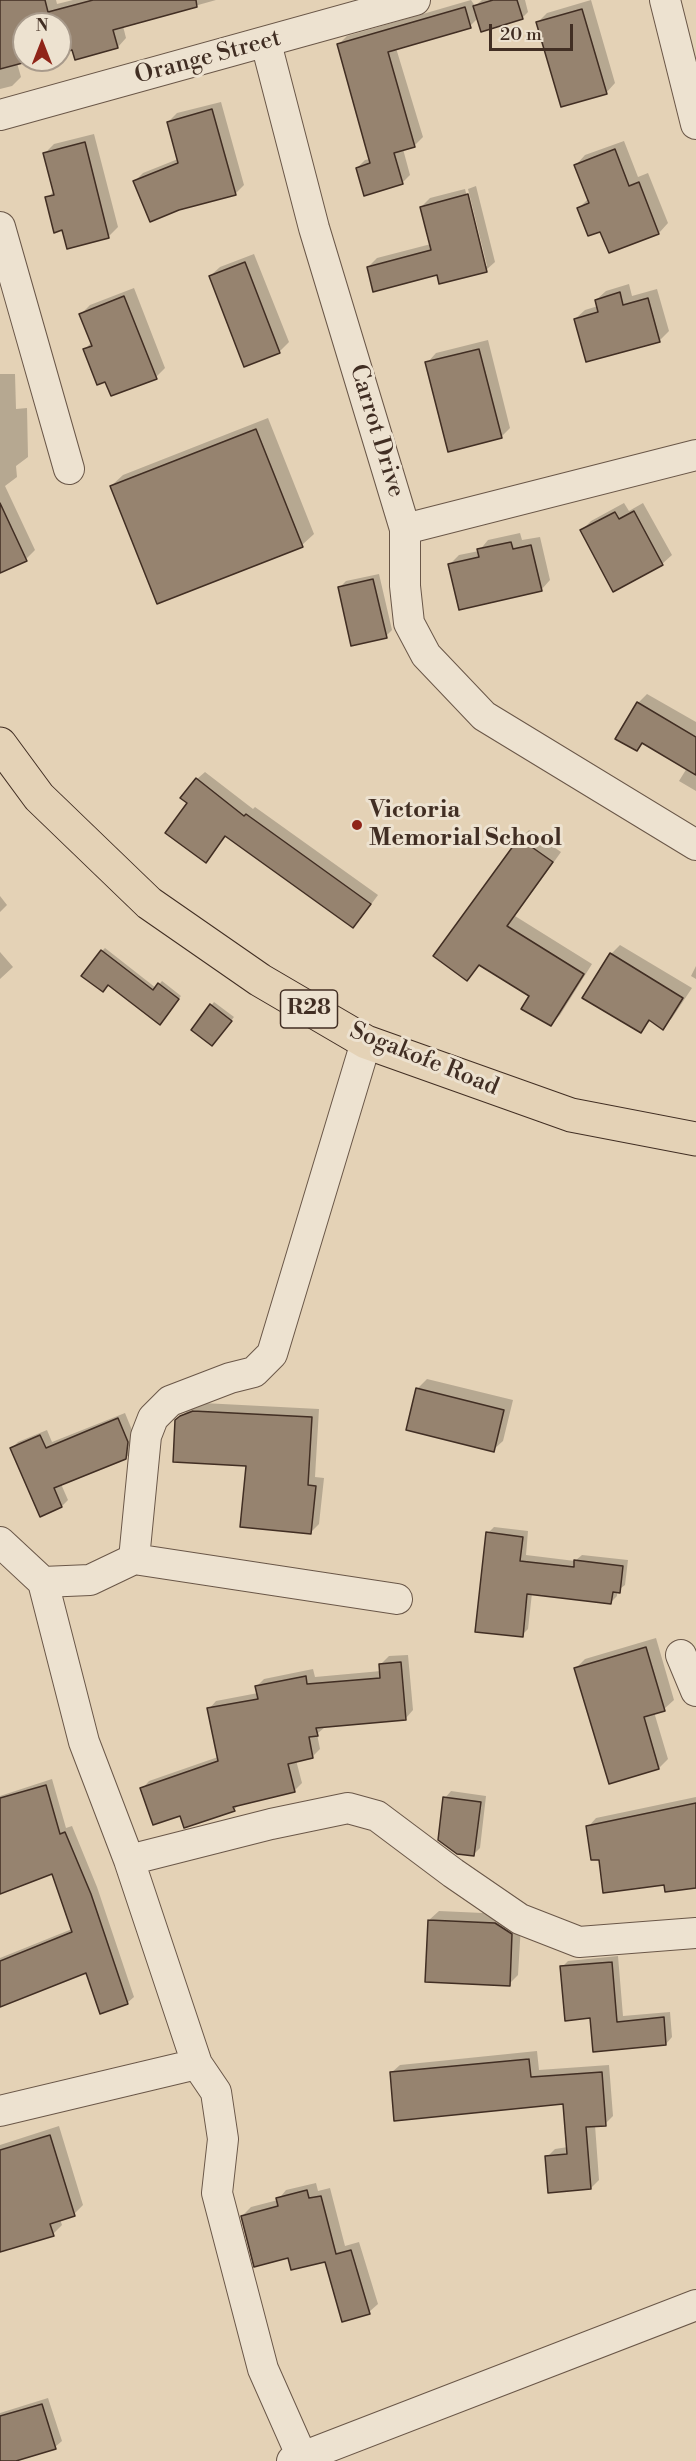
<!DOCTYPE html>
<style>
body{margin:0}
#map{position:relative;width:696px;height:2461px;overflow:hidden;background:#e4d2b6;font-family:"Libre Bodoni",serif}
canvas{display:block}
.north{position:absolute;left:12px;top:12px;width:60px;height:60px;box-sizing:border-box;background:#ede2d0;border:2px solid #a89a8b;border-radius:50%;rotate:0deg;font-size:16px;font-weight:700;line-height:24px;text-align:center;color:#412e23}
.north::after{content:'';display:block;margin:auto;width:21px;height:27px;background:#8f2418;clip-path:polygon(50% 0,100% 100%,50% 72%,0 100%)}
.scale{position:absolute;left:489px;top:24px;width:84px;height:27px;box-sizing:border-box;border:3px solid #412e23;border-top:0;padding-left:8px;font-size:18px;line-height:21px;white-space:nowrap;color:#412e23;-webkit-text-stroke:4px #ede2d0;paint-order:stroke}
</style>
<div id="map">
<canvas width="696" height="2461"></canvas>
<div class="north">N</div>
<div class="scale">20 m</div>
</div>
<script>
const context = document.querySelector('canvas').getContext('2d');
context.lineJoin = 'round';
function paint(path, color) { context.fillStyle = color; context.fill(path, 'evenodd'); }
const toPath = rows => new Path2D(rows.map(r => 'M' + r).join(''));
function strokePath(path, color, width, dash) { context.strokeStyle = color; context.lineWidth = width; context.lineCap = dash ? 'butt' : 'round'; context.setLineDash(dash || []); context.stroke(path); }
function label(font, color, halo, rows, align = 'center') {
  context.font = font + ' "Libre Bodoni",serif'; context.lineWidth = 6; context.setLineDash([]); context.textBaseline = 'middle'; context.strokeStyle = halo; context.fillStyle = color; for (const [text, x, y, turn = 0] of rows) {
    context.save(); context.translate(x, y); context.rotate((+turn || 0) * Math.PI / 180); context.textAlign = isNaN(turn) ? turn : align; if (halo) context.strokeText(text, 0, 0); context.fillText(text, 0, 0); context.restore();
  }
}
paint(toPath([
 [0,0,56,0,57,4,73,0,216,0,123,26,126,38,118,47,73,48,60,51,60,24,24,24,24,60,28,60,17,63,21,77,12,86,0,89],
 [471,0,475,6,482,0,525,0,528,12,522,18,478,18,470,26,396,48,423,137,415,145,403,149,410,175,402,183,357,168,365,160,370,159,339,44,347,36],
 [591,0,615,83,606,93,538,22,547,13],
 [221,102,244,185,235,194,135,181,143,173,178,159,168,122,177,113],
 [94,134,118,227,108,237,63,228,47,198,54,191,45,153,54,144],
 [624,141,638,177,648,173,668,223,659,233,609,251,601,230,579,208,589,198,576,165,585,155],
 [476,186,495,262,486,270,438,273,368,267,377,258,431,244,421,207,430,198,465,189,484,266,487,266,468,189],
 [254,254,289,342,280,351,245,365,210,276,220,267],
 [629,284,632,296,657,289,669,331,659,341,575,319,585,310,598,306,596,300,606,291],
 [134,288,165,368,156,377,106,380,84,350,92,342,81,314,90,305],
 [488,340,510,428,501,437,427,363,436,353],
 [0,374,15,374,16,409,27,408,28,457,16,466,17,477,5,486,35,550,26,559,0,571],
 [268,418,314,534,302,545,111,486,123,475],
 [624,503,629,511,643,503,672,555,662,564,581,531,591,521],
 [520,533,522,540,540,537,550,580,541,590,450,564,459,555,479,551,488,540],
 [379,574,392,630,386,636,339,588,346,581],
 [647,694,696,722,696,791,679,781,687,768,643,742,636,749,638,703],
 [205,772,253,809,255,807,378,895,361,918,353,926,227,835,206,861,189,803,197,779],
 [529,830,561,852,515,916,592,964,560,1015,550,1025,531,996,480,964,467,979,520,839],
 [0,896,7,905,0,912],
 [620,945,692,988,672,1018,663,1028,651,1020,640,1032,611,954],
 [105,948,156,988,162,981,181,996,162,1020,108,984,102,951],
 [0,952,13,967,0,979],
 [696,966,696,979,691,976],
 [214,1002,234,1017,215,1041,193,1029],
 [427,1379,513,1400,503,1441,493,1450,418,1388],
 [203,1403,319,1409,315,1477,324,1478,319,1524,310,1533,248,1465,177,1421,190,1408],
 [125,1413,134,1435,132,1451,126,1458,61,1484,68,1500,62,1506,40,1515,12,1448,18,1442,47,1430,52,1442],
 [494,1527,528,1531,526,1555,575,1561,582,1555,628,1560,625,1585,617,1591,617,1596,611,1602,532,1593,528,1629,522,1635,488,1533],
 [656,1638,674,1700,664,1709,654,1712,668,1759,659,1768,576,1668,585,1659],
 [408,1655,413,1710,406,1718,325,1727,317,1734,320,1749,312,1757,296,1760,302,1783,294,1791,240,1803,234,1810,181,1814,142,1789,149,1781,218,1757,209,1709,216,1701,258,1693,257,1686,264,1679,313,1669,315,1677,381,1671,381,1664,389,1656],
 [52,1779,66,1828,72,1826,97,1887,134,1997,127,2003,87,1971,0,1998,0,1958,72,1929,53,1872,0,1893,0,1796],
 [451,1791,486,1796,480,1848,473,1855,445,1798],
 [696,1797,696,1886,665,1883,588,1827,596,1818],
 [439,1911,505,1914,521,1925,518,1975,509,1984,429,1920],
 [618,1956,623,2016,670,2012,672,2037,666,2044,591,2017,562,1967,568,1961],
 [537,2051,539,2070,609,2065,613,2116,605,2124,595,2125,599,2180,591,2188,547,2157,555,2149,568,2147,565,2103,391,2073,400,2065],
 [59,2126,83,2205,74,2214,60,2219,62,2225,53,2234,0,2251,0,2145],
 [316,2183,318,2191,330,2188,345,2246,359,2242,378,2304,369,2312,326,2260,289,2256,242,2216,251,2207,278,2200,286,2190],
 [48,2398,62,2441,55,2447,11,2461,3,2461,0,2451,0,2413]
]), '#0003');
const building = toPath([
 [0,0,45,0,48,12,93,0,196,0,197,7,113,30,118,48,75,60,72,50,60,53,60,24,24,24,24,60,34,60,0,69,0,0],
 [493,0,517,0,523,19,481,32,473,6,493,0],
 [465,7,471,28,388,52,415,147,394,153,403,184,364,196,356,168,370,163,337,44,465,7],
 [582,9,607,94,561,107,536,22,582,9],
 [212,109,236,195,179,210,150,222,133,181,178,163,167,122,212,109],
 [85,142,109,238,67,249,62,230,54,233,45,197,54,195,43,153,85,142],
 [615,149,629,186,639,182,659,234,609,253,600,232,588,236,577,208,589,203,574,165,615,149],
 [468,194,487,272,439,284,437,275,373,292,367,267,431,250,420,207,468,194],
 [245,262,280,353,244,367,209,276,245,262],
 [620,292,623,305,648,298,660,342,586,362,574,319,598,312,595,300,620,292],
 [124,296,157,379,111,396,105,382,97,385,83,349,92,346,79,314,124,296],
 [479,349,502,438,448,452,425,362,479,349],
 [256,429,303,547,157,604,110,486,256,429],
 [0,503,27,561,0,573,0,503],
 [634,511,663,565,613,592,580,530,615,512,619,519,634,511],
 [511,542,513,549,531,545,542,591,459,610,448,564,479,557,477,549,511,542],
 [373,579,387,638,351,646,338,587,373,579],
 [637,702,696,737,696,775,642,743,637,751,615,739,637,702],
 [196,778,244,816,246,814,371,904,353,928,225,836,206,863,165,833,187,803,180,798,196,778],
 [519,838,553,862,507,926,584,974,551,1026,521,1009,529,996,479,965,467,981,433,956,519,838],
 [101,950,153,990,158,983,179,999,160,1025,108,985,103,992,81,976,101,950],
 [610,953,683,998,663,1030,649,1020,641,1033,582,998,610,953],
 [210,1004,232,1021,212,1046,191,1030,210,1004],
 [416,1388,504,1410,494,1452,406,1430,416,1388],
 [193,1411,312,1417,308,1485,316,1486,311,1534,240,1527,246,1466,173,1462,175,1420,180,1416,193,1411],
 [118,1418,128,1442,126,1459,54,1488,62,1507,40,1517,10,1448,40,1435,46,1448,118,1418],
 [486,1532,523,1537,520,1561,574,1567,574,1560,623,1566,620,1593,613,1592,611,1604,527,1594,523,1637,475,1632,486,1532],
 [646,1647,665,1711,644,1717,659,1769,609,1784,574,1668,646,1647],
 [401,1662,406,1720,316,1728,318,1736,309,1737,313,1758,288,1764,295,1792,233,1807,235,1811,184,1828,180,1816,153,1825,140,1788,218,1761,207,1708,258,1699,255,1686,306,1676,307,1684,380,1678,379,1664,401,1662],
 [46,1785,60,1834,65,1832,91,1894,128,2004,100,2014,86,1973,0,2007,0,1961,72,1932,52,1874,0,1894,0,1798,46,1785],
 [443,1797,481,1802,474,1856,457,1854,438,1840,443,1797],
 [696,1803,696,1888,665,1892,664,1885,603,1893,599,1860,591,1860,586,1826,696,1803],
 [428,1920,495,1923,512,1934,510,1986,425,1982,428,1920],
 [612,1962,617,2022,664,2017,666,2045,593,2052,590,2018,565,2021,560,1966,612,1962],
 [529,2059,531,2077,602,2072,606,2126,586,2127,591,2189,548,2193,545,2156,567,2154,563,2104,394,2121,390,2072,529,2059],
 [50,2135,75,2216,50,2224,54,2236,0,2252,0,2150,50,2135],
 [307,2190,309,2198,321,2196,336,2254,351,2250,370,2314,342,2322,325,2262,291,2270,288,2258,254,2267,241,2216,278,2206,276,2198,307,2190],
 [42,2404,56,2449,16,2461,0,2461,0,2416,42,2404]
]);
paint(building, '#96836f');
strokePath(building, '#412e23', 1.5);
const minor = toPath([
 [665,0,696,124],
 [266,43,314,228,405,529,696,455],
 [0,115,415,0],
 [0,227,69,469],
 [405,529,405,586,409,623,426,655,484,716,696,845],
 [0,1542,43,1582],
 [134,1559,397,1599],
 [681,1655,696,1691],
 [129,1860,271,1824,348,1808,377,1816,453,1873,520,1919,579,1942,696,1933],
 [0,2111,197,2064],
 [302,2457,263,2369,217,2193,223,2139,216,2092,197,2064,129,1860,84,1742,43,1582,90,1580,134,1559,146,1436,153,1418,170,1401,230,1378,254,1372,272,1354,366,1042],
 [292,2461,696,2305]
]);
const major = toPath([
 [0,744,39,797,149,903,260,980,366,1042,571,1115,696,1139]
]);
strokePath(minor, '#6a5748', 32);
strokePath(major, '#412e23', 35);
strokePath(minor, '#ede2d0', 30);
strokePath(major, '#e4d2b6', 33);
for (const [x, y, r, color] of [
 [357,825,6,"#8f2418"]
]) { const dot = new Path2D(); dot.arc(x, y, r, 0, 2 * Math.PI); context.fillStyle = color; context.fill(dot); strokePath(dot, '#ede2d0', 2); }
for (const [x, y, w] of [
 [309,1009,57]
]) { const box = new Path2D(); box.roundRect(x - w / 2, y - 19, w, 38, 4.5); context.fillStyle = '#ede2d0'; context.fill(box); strokePath(box, '#412e23', 1.5); }
label('bold 22px', '#412e23', null, [
 ["R28",309,1009]
]);
label('24px', '#412e23', '#ede2d0', [
 ["Orange Street",208,58,-15],
 ["Carrot Drive",376,431,73],
 ["Sogakofe Road",424,1060,22]
]);
label('bold 24px', '#412e23', '#ede2d0', [
 ["Victoria",369,811],
 ["Memorial School",369,839]
], 'left');
</script>
